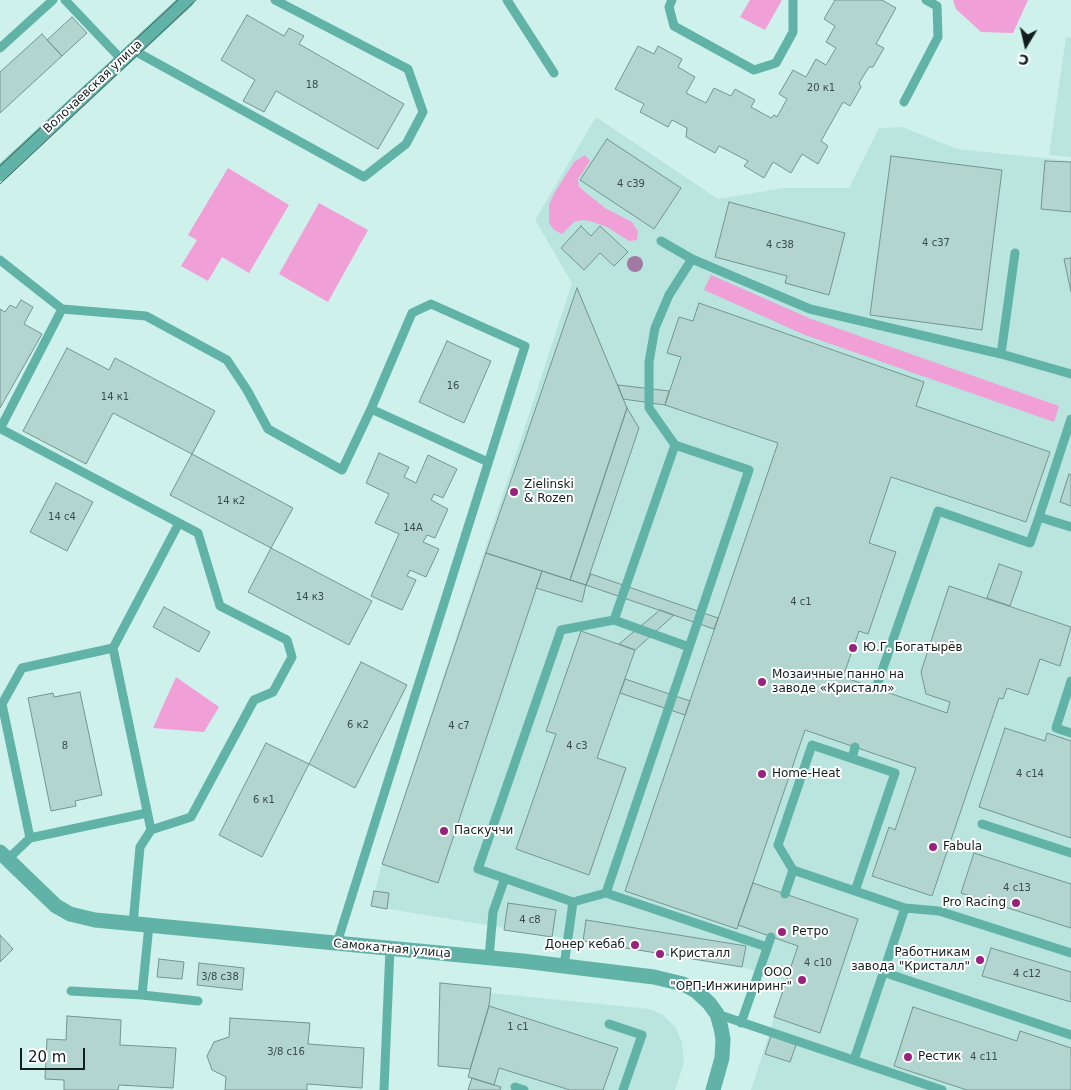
<!DOCTYPE html>
<meta charset="utf-8">
<style>
body{margin:0}
#map{position:relative;width:1071px;height:1090px;overflow:hidden;background:#cef1eb;font-family:"DejaVu Sans",sans-serif}
canvas{display:block}
.north{position:absolute;left:1001px;top:20px;width:50px;height:50px;-webkit-text-stroke:4px #fff;paint-order:stroke;rotate:189deg;font-size:14px;font-weight:700;line-height:20px;text-align:center;color:#121f1d}
.north::after{content:'';display:block;margin:auto;width:18px;height:22px;background:#121f1d;clip-path:polygon(50% 0,100% 100%,50% 72%,0 100%)}
.scale{position:absolute;left:20px;top:1048px;width:65px;height:22px;box-sizing:border-box;border:2px solid #121f1d;border-top:0;padding-left:6px;font-size:15px;line-height:18px;white-space:nowrap;color:#121f1d;-webkit-text-stroke:4px #fff;paint-order:stroke}
</style>
<div id="map">
<canvas width="1071" height="1090"></canvas>
<div class="north">С</div>
<div class="scale">20 m</div>
</div>
<script>
const context = document.querySelector('canvas').getContext('2d');
context.lineJoin = 'round';
function paint(path, color) { context.fillStyle = color; context.fill(path, 'evenodd'); }
const toPath = rows => new Path2D(rows.map(r => 'M' + r).join(''));
function strokePath(path, color, width, dash) { context.strokeStyle = color; context.lineWidth = width; context.lineCap = dash ? 'butt' : 'round'; context.setLineDash(dash || []); context.stroke(path); }
function label(font, color, halo, rows, align = 'center') {
  context.font = font + ' "DejaVu Sans",sans-serif'; context.lineWidth = 4; context.setLineDash([]); context.textBaseline = 'middle'; context.strokeStyle = halo; context.fillStyle = color; for (const [text, x, y, turn = 0] of rows) {
    context.save(); context.translate(x, y); context.rotate((+turn || 0) * Math.PI / 180); context.textAlign = isNaN(turn) ? turn : align; if (halo) context.strokeText(text, 0, 0); context.fillText(text, 0, 0); context.restore();
  }
}
paint(toPath([
 [1066,37,1071,38,1071,157,1049,155],
 [596,117,718,199,784,188,849,188,879,128,902,127,957,149,1071,161,1071,1090,751,1090,786,981,742,967,371,906,382,864,572,283,535,220],
 [490,993,650,1009,663,1015,676,1028,682,1042,684,1062,675,1090,468,1090,472,1078,468,1077,489,1006]
]), '#b9e5de');
paint(toPath([
 [750,0,782,0,765,30,740,17],
 [953,0,1028,0,1013,33,981,32,956,9],
 [585,155,590,161,578,179,579,187,605,208,632,222,638,232,637,240,629,241,607,227,590,221,582,220,574,222,562,234,554,230,549,223,549,204,555,192,574,162],
 [228,168,289,205,249,273,222,257,208,281,181,266,197,240,188,235],
 [319,203,368,230,328,302,279,274],
 [711,275,811,319,1059,406,1054,422,805,335,704,290],
 [176,677,219,707,204,732,153,728]
]), '#f19fd7');
const building = toPath([
 [835,0,882,0,896,8,876,44,884,48,873,67,869,67,859,83,861,87,850,106,843,102,821,141,828,146,818,164,802,154,791,173,773,162,764,178,744,166,748,161,727,150,719,146,715,153,686,137,687,128,672,120,668,127,640,112,644,104,615,89,638,46,654,54,658,46,682,59,678,67,695,77,686,93,706,103,714,88,731,96,735,89,755,100,751,107,771,118,774,115,777,117,787,99,779,94,793,70,806,77,816,59,826,65,836,48,826,42,835,26,824,19,835,0],
 [247,15,284,36,289,28,304,36,299,44,404,104,378,149,276,91,264,112,243,101,255,80,221,60,247,15],
 [72,17,87,33,62,56,47,40,72,17],
 [42,34,62,56,0,113,0,72,42,34],
 [607,139,681,188,654,229,580,180,607,139],
 [891,156,1002,170,982,330,870,315,891,156],
 [1045,161,1071,162,1071,212,1041,209,1045,161],
 [729,202,845,233,829,295,785,283,787,276,715,257,729,202],
 [581,226,591,236,600,226,628,252,614,266,600,253,584,270,561,248,581,226],
 [1071,258,1071,292,1064,259,1071,258],
 [577,288,627,408,570,580,486,553,577,288],
 [21,300,33,307,24,324,42,334,0,408,0,309,5,312,10,305,16,308,21,300],
 [699,303,924,382,916,406,1050,452,1026,522,891,477,869,543,896,552,868,634,859,631,843,677,947,713,950,702,926,694,921,672,949,586,1071,627,1060,666,1040,659,1028,695,1007,688,1003,699,999,698,932,896,872,876,889,827,895,830,916,768,805,730,737,929,625,891,778,443,665,405,681,357,667,353,679,317,693,321,699,303],
 [447,341,491,361,464,423,419,402,447,341],
 [67,348,109,370,115,358,215,411,192,454,113,413,86,464,23,431,67,348],
 [618,385,669,391,665,405,623,399,618,385],
 [627,408,639,428,586,585,570,580,627,408],
 [379,453,409,467,404,477,416,483,428,455,457,469,443,498,434,494,431,500,448,509,435,538,427,535,423,542,439,549,426,577,410,570,407,576,416,580,402,610,371,596,399,534,375,523,389,494,366,483,379,453],
 [192,454,293,508,271,548,170,495,192,454],
 [1069,474,1071,475,1071,506,1060,502,1069,474],
 [56,483,93,502,67,551,30,532,56,483],
 [271,548,372,601,349,645,248,592,271,548],
 [486,553,542,571,438,883,382,864,486,553],
 [999,564,1022,572,1010,606,987,598,999,564],
 [542,571,586,585,582,602,536,588,542,571],
 [591,574,718,618,714,629,586,585,591,574],
 [164,607,210,632,199,652,153,627,164,607],
 [660,610,674,615,635,650,619,644,660,610],
 [581,631,635,650,597,758,626,768,589,875,516,849,556,734,546,731,581,631],
 [361,662,407,685,355,788,309,764,361,662],
 [625,679,690,701,685,715,620,693,625,679],
 [80,692,102,795,75,801,76,806,51,811,28,698,53,693,54,697,80,692],
 [1005,728,1045,741,1047,733,1071,741,1071,838,979,807,1005,728],
 [266,743,309,764,262,857,219,835,266,743],
 [974,853,1071,884,1071,928,961,893,974,853],
 [753,883,858,919,820,1033,774,1017,798,946,738,925,753,883],
 [374,891,389,893,387,909,371,906,374,891],
 [508,903,556,910,552,937,504,930,508,903],
 [586,920,746,946,742,967,583,941,586,920],
 [0,935,13,949,0,962,0,935],
 [991,948,1071,972,1071,1002,982,976,991,948],
 [159,959,184,962,182,979,157,977,159,959],
 [199,963,244,968,242,990,197,985,199,963],
 [440,983,491,988,489,1006,470,1069,438,1066,440,983],
 [489,1006,618,1048,603,1090,570,1090,499,1068,494,1085,468,1077,489,1006],
 [913,1007,1017,1041,1020,1031,1071,1048,1071,1090,967,1090,894,1066,913,1007],
 [67,1016,121,1020,120,1045,176,1048,173,1088,119,1085,118,1090,64,1090,64,1080,45,1079,47,1039,66,1040,67,1016],
 [230,1018,310,1023,308,1044,364,1048,362,1088,307,1084,307,1090,225,1090,226,1077,212,1070,207,1056,214,1042,229,1037,230,1018],
 [771,1036,796,1045,790,1062,765,1054,771,1036],
 [472,1078,501,1087,500,1090,468,1090,472,1078]
]);
paint(building, '#b3d5d0');
strokePath(building, '#749590', 1);
strokePath(toPath([
 [65,0,122,60],
 [507,0,554,73],
 [672,0,669,7,674,26,754,70,776,63,793,32,793,0],
 [0,48,53,0],
 [133,50,364,177,406,144,423,112,408,69,275,0],
 [904,102,938,37,937,6,926,0],
 [661,241,692,259,810,309,1001,354],
 [1015,253,1001,354,1071,374],
 [692,259,669,295,655,328,649,362,649,408,675,445,749,470,606,893,767,947],
 [0,260,62,309,0,429],
 [62,309,146,316,227,360,247,390,268,429,342,470,371,409,488,462],
 [1071,419,1039,517,1071,527],
 [1,429,198,533,220,606,287,640,292,657,273,692,254,700,191,817,151,830,140,847,133,924],
 [614,620,689,647],
 [113,648,22,668,2,704,30,838,147,813],
 [1071,681,1056,728,1071,733],
 [876,688,938,511,1030,543,1039,517],
 [852,758,855,747],
 [982,824,1071,853],
 [151,830,113,648,179,523],
 [7,860,30,838],
 [793,870,778,845,812,745,895,773,855,891],
 [606,893,573,902,478,869,561,630,614,620,675,445],
 [785,894,793,870,905,908,939,911,1071,953],
 [149,925,142,995,198,1001],
 [337,943,525,346,431,304,412,313,371,409],
 [489,958,493,912,505,878],
 [564,966,573,902],
 [883,972,1071,1035],
 [71,991,142,995],
 [717,1014,942,1090],
 [741,1023,771,937],
 [609,1024,642,1035,623,1090],
 [854,1060,905,908],
 [515,1087,524,1090],
 [384,1090,390,948]
]), '#61b3a8', 9);
strokePath(toPath([
 [0,852,56,906,70,914,95,920,523,961,654,977,683,984,696,991,709,1003,717,1014,721,1028,723,1039,722,1058,713,1090]
]), '#61b3a8', 15);
strokePath(toPath([
 [0,174,187,0]
]), '#61b3a8', 15);
strokePath(toPath([
 [0,166,178,0],
 [0,184,196,0]
]), '#4b5e5b', 1);
context.fillStyle = '#a07aa1';
for (const [x, y] of [
 [635,264]
]) { context.beginPath(); context.arc(x, y, 8, 0, 2 * Math.PI); context.fill(); }
for (const [x, y, r, color] of [
 [514,492,5,"#99227d"],
 [853,648,5,"#99227d"],
 [762,682,5,"#99227d"],
 [762,774,5,"#99227d"],
 [444,831,5,"#99227d"],
 [933,847,5,"#99227d"],
 [1016,903,5,"#99227d"],
 [782,932,5,"#99227d"],
 [635,945,5,"#99227d"],
 [660,954,5,"#99227d"],
 [980,960,5,"#99227d"],
 [802,980,5,"#99227d"],
 [908,1057,5,"#99227d"]
]) { const dot = new Path2D(); dot.arc(x, y, r, 0, 2 * Math.PI); context.fillStyle = color; context.fill(dot); strokePath(dot, '#fff', 2); }
label('10px', '#3a4c4a', null, [
 ["18",312,85],
 ["20 к1",821,88],
 ["4 с39",631,184],
 ["4 с37",936,243],
 ["4 с38",780,245],
 ["16",453,386],
 ["14 к1",115,397],
 ["14 к2",231,501],
 ["14 с4",62,517],
 ["14А",413,528],
 ["14 к3",310,597],
 ["4 с1",801,602],
 ["6 к2",358,725],
 ["4 с7",459,726],
 ["8",65,746],
 ["4 с3",577,746],
 ["4 с14",1030,774],
 ["6 к1",264,800],
 ["4 с13",1017,888],
 ["4 с8",530,920],
 ["4 с10",818,963],
 ["4 с12",1027,974],
 ["3/8 c38",220,977],
 ["1 с1",518,1027],
 ["3/8 с16",286,1052],
 ["4 с11",984,1057]
]);
label('12px', '#121f1d', '#fff', [
 ["Волочаевская улица",93,87,-43],
 ["Самокатная улица",392,949,5]
]);
label('12px', '#121f1d', '#fff', [
 ["Zielinski",524,485],
 ["& Rozen",524,499],
 ["Ю.Г. Богатырёв",863,648],
 ["Мозаичные панно на",772,675],
 ["заводе «Кристалл»",772,689],
 ["Home-Heat",772,774],
 ["Паскуччи",454,831],
 ["Fabula",943,847],
 ["Pro Racing",1006,903,"right"],
 ["Ретро",792,932],
 ["Донер кебаб",625,945,"right"],
 ["Работникам",970,953,"right"],
 ["завода \"Кристалл\"",970,967,"right"],
 ["Кристалл",670,954],
 ["ООО",792,973,"right"],
 ["\"ОРП-Инжиниринг\"",792,987,"right"],
 ["Рестик",918,1057]
], 'left');
</script>
